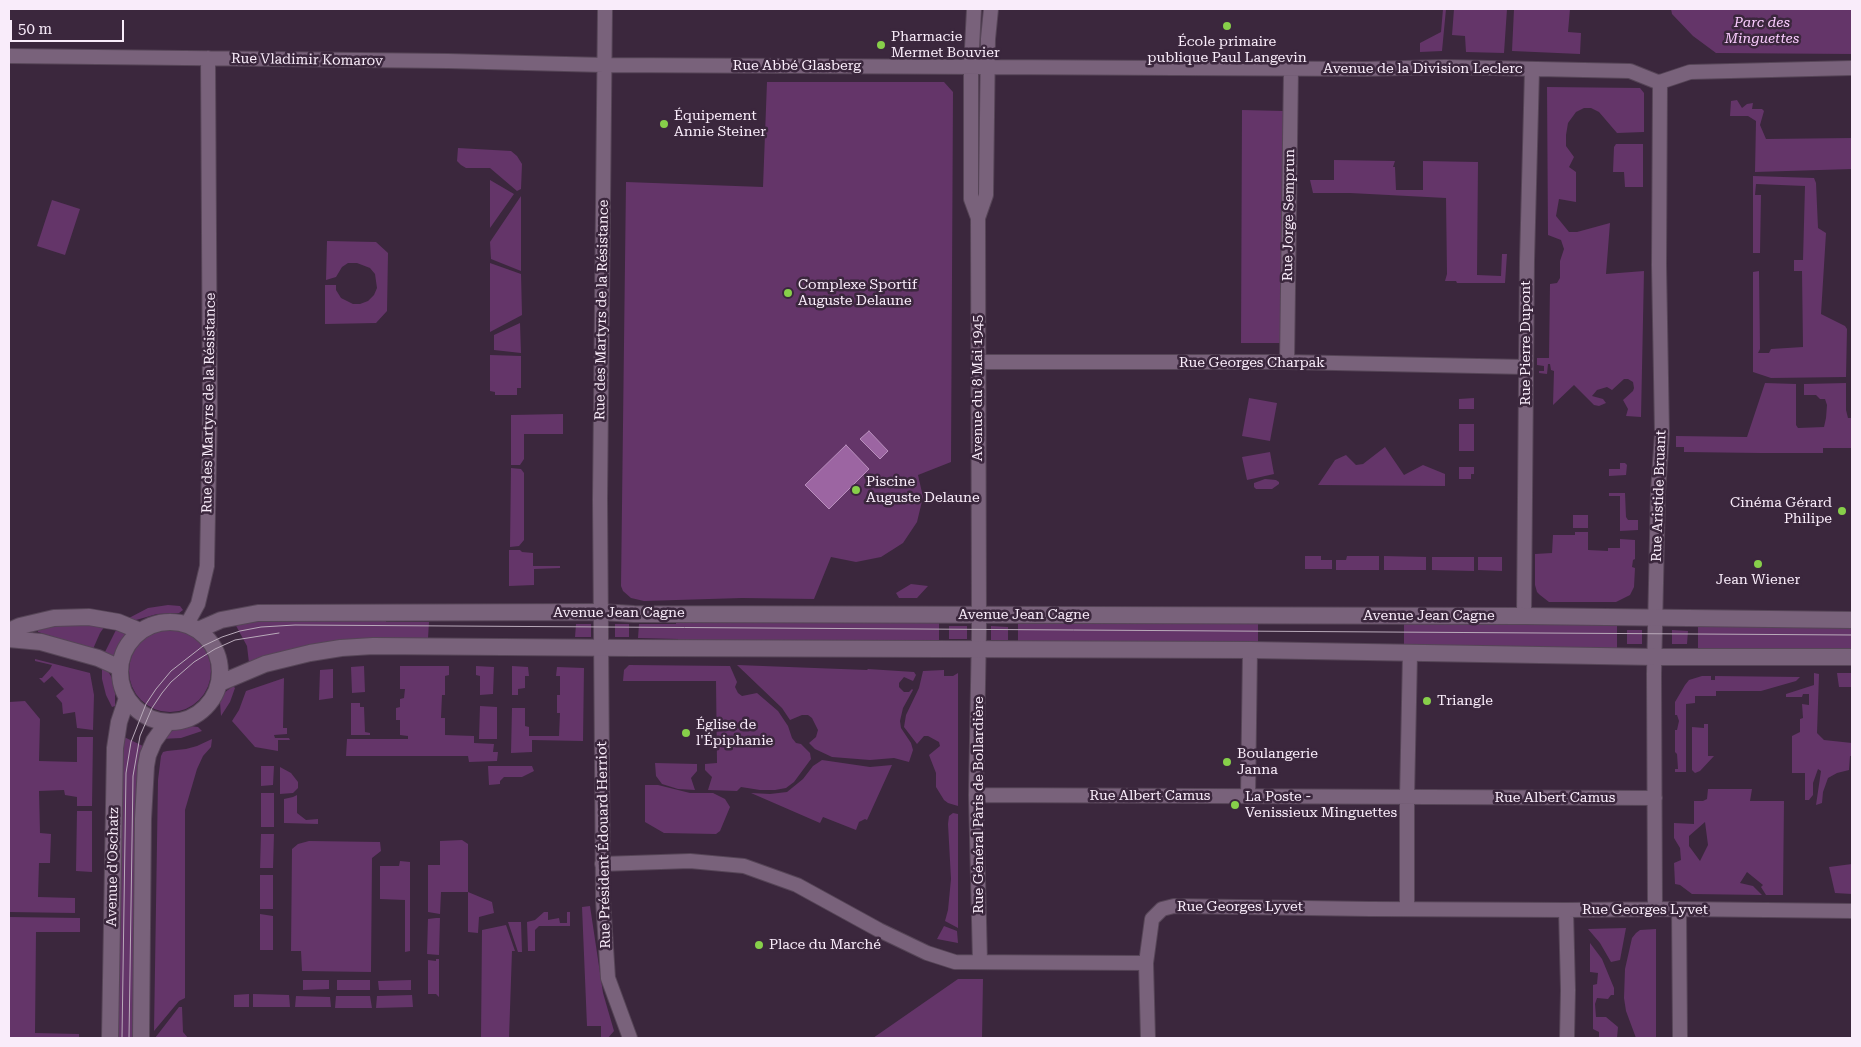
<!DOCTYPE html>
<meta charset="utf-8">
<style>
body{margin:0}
#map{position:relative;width:1861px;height:1047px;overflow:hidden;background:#3b273d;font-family:"Roboto Serif",serif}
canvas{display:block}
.frame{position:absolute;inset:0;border:10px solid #f9ecfa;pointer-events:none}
.scale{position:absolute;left:10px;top:20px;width:114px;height:22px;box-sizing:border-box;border:2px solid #f9ecfa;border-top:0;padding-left:6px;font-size:15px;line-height:18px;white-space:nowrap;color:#f9ecfa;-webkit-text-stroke:4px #3b273d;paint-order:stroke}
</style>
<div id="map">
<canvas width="1861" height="1047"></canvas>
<div class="frame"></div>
<div class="scale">50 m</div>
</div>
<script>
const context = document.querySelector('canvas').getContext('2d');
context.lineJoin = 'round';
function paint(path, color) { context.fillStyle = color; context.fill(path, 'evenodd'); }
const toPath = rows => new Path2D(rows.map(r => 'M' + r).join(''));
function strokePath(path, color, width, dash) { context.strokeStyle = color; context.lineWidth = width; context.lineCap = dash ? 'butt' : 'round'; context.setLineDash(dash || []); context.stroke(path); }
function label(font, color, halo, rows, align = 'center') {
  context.font = font + ' "Roboto Serif",serif'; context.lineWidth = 5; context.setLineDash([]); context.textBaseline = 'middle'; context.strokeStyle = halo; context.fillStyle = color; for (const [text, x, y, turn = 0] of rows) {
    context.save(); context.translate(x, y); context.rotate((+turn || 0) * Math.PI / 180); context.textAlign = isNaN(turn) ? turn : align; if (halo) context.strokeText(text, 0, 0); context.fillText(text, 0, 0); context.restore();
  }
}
paint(toPath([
 [1443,9,1446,9,1442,51,1420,52,1420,43,1441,32],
 [1454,9,1507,9,1504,53,1466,52,1465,36,1452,35],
 [1514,9,1570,9,1568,32,1581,33,1580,54,1512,51],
 [1671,9,1852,9,1852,54,1716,53,1693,36,1672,14],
 [767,82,944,82,953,92,951,462,918,475,923,497,917,522,903,543,881,557,856,562,831,557,814,599,742,598,644,601,631,598,623,591,621,586,626,182,763,187],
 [1547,87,1640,88,1644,93,1644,132,1617,133,1599,112,1591,108,1584,108,1576,112,1568,123,1566,135,1566,146,1574,157,1569,167,1576,172,1576,202,1559,199,1556,216,1569,232,1577,232,1610,223,1606,274,1644,271,1641,417,1626,416,1628,409,1623,400,1633,391,1634,388,1633,382,1628,379,1624,379,1612,390,1607,387,1597,390,1592,396,1603,399,1606,403,1599,406,1594,405,1574,385,1553,405,1554,371,1551,370,1550,364,1548,364,1547,374,1539,373,1539,371,1544,371,1544,366,1537,365,1537,358,1549,358,1550,284,1557,283,1560,278,1560,261,1564,249,1561,240,1548,235],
 [1737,100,1742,108,1747,104,1753,103,1752,109,1762,109,1764,111,1760,125,1766,139,1852,138,1852,169,1755,172,1756,121,1748,116,1730,116,1731,101],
 [1242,110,1284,111,1282,343,1241,343],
 [1616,144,1643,144,1643,187,1625,187,1624,172,1613,172,1614,147],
 [458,148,511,151,517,156,522,164,521,189,517,191,490,168,466,168,461,165,457,161],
 [1334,160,1395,161,1393,167,1395,167,1396,190,1423,190,1423,161,1478,162,1477,275,1501,276,1502,254,1507,254,1505,283,1457,283,1456,281,1445,281,1447,274,1446,198,1350,193,1313,193,1310,180,1334,180],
 [1753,176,1814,178,1816,183,1818,228,1826,233,1821,314,1845,326,1847,329,1846,377,1771,378,1753,372,1753,272,1759,271,1760,349,1758,353,1769,353,1771,349,1803,347,1802,271,1794,271,1794,260,1803,260,1805,186,1756,184,1755,195,1761,195,1760,253,1753,253],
 [490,180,514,194,490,228],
 [521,196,521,271,491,259,490,242],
 [52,200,80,209,65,255,37,246],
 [327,241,376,242,388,253,387,311,376,323,325,324,325,285,336,285,336,290,341,298,353,304,360,304,368,301,374,295,377,288,375,274,370,268,357,263,348,263,342,267,336,277,326,280],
 [490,263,521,274,522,315,490,332],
 [520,323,521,353,494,350,494,335],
 [490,355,521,356,521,388,517,388,517,395,495,395,495,392,490,391],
 [1765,383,1796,384,1796,425,1798,428,1824,427,1826,418,1827,405,1825,399,1820,399,1816,395,1804,395,1804,384,1846,383,1846,410,1848,418,1852,418,1852,448,1823,448,1823,453,1760,453,1684,452,1684,447,1676,447,1676,436,1747,437],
 [1249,398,1277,403,1270,441,1242,436],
 [1474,398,1474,409,1459,409,1459,399],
 [563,414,563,434,524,434,524,459,520,465,511,465,511,415],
 [1459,424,1474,424,1474,451,1459,451],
 [1385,447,1404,475,1423,465,1445,474,1445,486,1318,485,1335,460,1346,455,1356,465,1363,464],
 [1270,452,1274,474,1247,480,1242,457],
 [1620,463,1625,463,1627,465,1626,475,1609,476,1609,469,1620,469],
 [1459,467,1474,467,1474,474,1471,474,1471,479,1459,479],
 [511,468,521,469,524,473,524,540,519,546,510,547],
 [1265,479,1276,480,1279,482,1279,484,1272,489,1256,489,1254,487,1254,483],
 [1609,493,1625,493,1626,517,1628,520,1638,520,1638,530,1620,531,1620,496,1609,496],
 [1573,515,1588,515,1588,528,1573,528],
 [1575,532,1588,532,1588,550,1608,551,1608,548,1620,548,1620,539,1635,540,1635,559,1633,560,1632,567,1635,568,1634,587,1630,595,1616,602,1549,602,1540,595,1537,592,1535,585,1535,554,1552,553,1553,535,1575,535],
 [509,550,520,550,522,552,533,553,533,566,560,566,560,568,534,569,534,585,509,586],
 [1305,556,1321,556,1321,560,1332,560,1332,569,1305,569],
 [1347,556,1379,556,1379,570,1336,570,1336,560,1346,560],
 [1384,556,1426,557,1426,570,1384,570],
 [1432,557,1474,557,1474,571,1432,570],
 [1478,557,1502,557,1502,571,1478,570],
 [911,584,928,586,917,598,899,598,896,593],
 [168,605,180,606,183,610,179,613,157,614,136,620,128,620,129,618,148,608],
 [386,617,386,622,429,622,428,638,385,638,385,641,249,663,247,646,234,622,238,620],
 [676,619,939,620,939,645,678,643,678,639,638,638,639,624,676,624],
 [1018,621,1258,623,1258,647,1018,645],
 [83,622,105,626,100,633,93,649,38,632,38,627],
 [1404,623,1617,625,1617,649,1404,648],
 [576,624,591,624,591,637,575,637],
 [615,624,629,624,629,637,615,637],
 [1698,625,1852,626,1852,651,1698,650],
 [949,626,967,626,967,639,949,639],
 [991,626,1008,627,1008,640,991,640],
 [116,630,126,633,118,645,113,658,104,654],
 [1627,630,1642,630,1642,644,1627,644],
 [1672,630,1688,631,1687,644,1672,644],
 '129 671a41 41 0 1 1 82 0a41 41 0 1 1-82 0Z',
 [35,659,90,673,94,695,93,730,77,728,75,712,63,714,62,703,56,696,64,689,52,676,44,683,39,678,42,678,50,669,52,665,35,661],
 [629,665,730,666,737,682,735,687,738,693,742,696,757,693,778,711,788,726,792,738,796,743,801,744,810,753,811,759,794,782,786,788,775,790,760,790,741,787,737,791,708,790,712,777,705,770,705,764,717,763,716,681,623,681,624,670],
 [737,665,867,670,868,669,914,672,916,675,913,681,904,677,899,683,899,687,904,692,909,692,912,689,913,690,903,708,900,721,901,728,911,743,913,750,909,762,894,758,870,760,832,757,815,749,809,743,816,737,818,730,812,718,808,715,802,715,790,720,782,708],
 [102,666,108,671,112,678,115,693,115,706,112,707,106,695,102,679],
 [364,666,365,692,352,693,351,667],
 [400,666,449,666,449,675,445,676,445,695,442,695,441,718,445,718,445,735,474,736,474,743,494,744,493,752,498,752,497,761,469,762,468,756,346,756,347,739,408,739,408,736,400,735,400,720,396,720,396,708,400,707,400,699,404,698,405,689,400,689],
 [476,666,494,667,493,694,480,695,480,676,476,675],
 [512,666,528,667,529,676,525,676,525,688,518,689,518,695,512,695],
 [557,667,584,668,583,741,532,740,532,752,511,753,512,708,525,708,525,726,529,727,529,736,559,736,560,713,557,713,557,695,560,695,560,676,556,676],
 [333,669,333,698,319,700,320,670],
 [944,670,944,676,953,676,958,673,958,806,948,803,944,800,936,787,936,773,929,755,940,746,939,742,928,736,924,736,917,744,904,727,906,715,919,688,923,671],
 [1814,673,1819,674,1817,733,1824,740,1852,743,1852,756,1850,756,1849,770,1837,773,1828,778,1823,792,1822,803,1816,805,1821,771,1818,769,1813,783,1813,795,1809,800,1805,800,1805,773,1792,773,1792,736,1800,732,1800,719,1803,718,1802,704,1809,705,1809,694,1803,694,1802,697,1786,697,1786,694,1814,685],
 [1837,673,1852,673,1852,687,1839,687],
 [1702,676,1711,676,1711,680,1715,680,1715,676,1800,677,1796,681,1761,691,1716,691,1716,696,1695,696,1695,703,1686,704,1686,772,1675,772,1675,769,1678,769,1677,754,1675,752,1675,730,1677,730,1679,721,1677,715,1675,715,1675,702,1685,685,1689,680],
 [284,678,283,728,287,728,287,734,274,735,275,738,289,738,290,740,278,740,278,751,255,747,232,721,239,710,246,691],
 [233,686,235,688,230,702,221,716,220,702,224,693],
 [25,701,40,719,39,761,77,762,77,737,93,737,92,806,77,806,77,797,65,795,64,790,39,791,40,833,51,834,50,863,39,863,38,897,75,898,75,913,9,912,9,702],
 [351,703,360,703,360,707,364,707,365,732,370,733,370,735,351,735],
 [480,706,497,707,497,739,479,739],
 [1704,724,1708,724,1708,756,1714,756,1700,771,1695,773,1692,770,1692,727,1704,728],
 [190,726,198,727,202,731,181,738,161,739,173,730],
 [122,736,145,747,135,1038,116,1038],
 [212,739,211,747,203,756,197,769,185,810,185,998,179,1001,154,1031,158,780,161,756,163,752,167,751,186,749,197,746],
 [822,760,870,767,892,765,867,820,865,819,859,822,856,830,823,817,820,823,751,793,770,794,787,792,803,779,813,766],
 [655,763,697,764,697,771,691,778,695,790,678,789,662,784,656,776],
 [261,766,274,766,273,785,261,786],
 [488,766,532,766,534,771,522,777,504,777,500,781,500,784,489,785],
 [280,767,291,773,298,782,298,788,293,793,280,794],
 [645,785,658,785,690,793,713,793,725,799,730,807,720,831,716,834,664,833,645,822],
 [1708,789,1752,789,1750,801,1784,801,1783,895,1766,895,1761,887,1763,885,1747,872,1740,883,1753,886,1762,895,1692,894,1680,885,1675,884,1674,863,1681,860,1680,848,1674,838,1674,823,1694,824,1694,801,1703,801,1707,799],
 [1705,822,1708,845,1700,861,1689,846,1689,836],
 [261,793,274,793,274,827,261,827],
 [297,795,297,813,306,820,318,819,318,824,284,823,284,799,293,797],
 [77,811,92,811,92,872,76,871],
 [953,813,958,814,958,928,945,921,948,910,951,879,948,824,949,816],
 [261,834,274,834,273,868,260,868],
 [462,840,468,844,468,892,492,902,494,913,479,917,478,933,468,932,468,892,441,892,440,914,428,912,428,865,440,865,440,841],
 [309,841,380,842,381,851,372,858,371,972,302,971,301,951,291,951,292,849,298,844],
 [400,861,410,862,410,951,405,952,405,900,380,899,380,866,399,866],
 [1852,864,1852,894,1835,893,1829,867],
 [260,875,273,875,273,909,260,909],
 [590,906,603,993,614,1031,608,1038,601,1038,601,1026,587,1026,582,907],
 [544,912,548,912,548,920,559,918,560,923,567,923,567,912,570,912,570,926,539,926,535,930,535,951,528,951,527,922,535,920],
 [260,914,273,916,273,950,260,950],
 [9,917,80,918,80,932,36,932,35,1033,79,1034,79,1038,9,1038],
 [436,918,440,918,439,955,427,954,428,919],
 [508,922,521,922,522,952,518,952],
 [506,925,515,951,512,951,509,1038,481,1038,482,930],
 [944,926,957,931,958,943,937,939],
 [1626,928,1620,960,1611,962,1600,943,1588,929],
 [1656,929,1656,1038,1636,1038,1626,1011,1624,998,1625,969,1632,938,1636,933,1640,930],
 [1590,943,1602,959,1614,988,1614,995,1611,995,1608,999,1597,998,1595,1004,1596,1017,1606,1017,1618,1027,1617,1038,1599,1038,1599,1032,1593,1029,1593,985,1597,984,1598,973,1590,972],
 [436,959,439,959,439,997,436,994,428,994,428,960,436,961],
 [958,979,983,979,982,1038,873,1038],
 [303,980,329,980,329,989,303,990],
 [337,980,370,980,370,990,337,990],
 [411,980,411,990,379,990,378,981],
 [249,994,249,1007,234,1007,234,995],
 [253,994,289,995,290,1007,253,1007],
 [412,995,413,1007,376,1008,377,996],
 [296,996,330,997,331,1007,295,1007],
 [336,996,370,996,372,1008,335,1008],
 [179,1007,182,1007,183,1032,188,1038,155,1038]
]), '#643569');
const water = toPath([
 [869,431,888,451,880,459,860,439,869,431],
 [846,445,869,469,829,509,805,485,846,445]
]);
paint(water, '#9c65a2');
strokePath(water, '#b88ebc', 1);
const minor = toPath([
 [605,9,600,499,603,900,608,978,630,1038],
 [974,9,971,67,971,199,978,218,979,630,976,795,980,962],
 [9,56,448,61,604,65,1365,69,1445,67,1630,71,1655,81,1660,82,1690,72,1852,68],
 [978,218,986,195,988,39,991,9],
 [979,362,1287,362,1526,367],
 [1287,362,1291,69],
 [1524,616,1527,261,1532,70],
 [187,624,198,604,207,566,210,408,208,58],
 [976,795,1655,798],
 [1248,797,1250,650],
 [602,864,690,861,744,866,797,885,879,930,927,953,955,962,1146,963],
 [1407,909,1407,798,1410,654],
 [1655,909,1654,674,1658,492,1662,434,1659,265,1660,82],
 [1679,909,1680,1038],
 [1566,910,1568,990,1567,1038],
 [1148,1038,1146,963,1152,919,1162,909,1174,906,1370,909,1566,910,1679,909,1852,911]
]);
const tertiary = toPath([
 '120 672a50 50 0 1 1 100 0a50 50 0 1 1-100 0Z',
 [198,630,221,620,258,613,600,612,634,614,1524,616,1852,620],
 [9,631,20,626,54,618,89,617,118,622,140,631],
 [9,639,41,642,98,658,120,668],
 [220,683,265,664,310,653,341,648,373,646,633,648,1250,650,1656,657,1852,657],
 [110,1038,115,748,119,722,127,698],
 [141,1038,143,819,146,766,148,755,154,741,167,723]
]);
strokePath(minor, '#564557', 16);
strokePath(tertiary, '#564557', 18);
strokePath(minor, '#79627b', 14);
strokePath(tertiary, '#79627b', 16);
strokePath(toPath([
 [122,1038,126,773,131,742,146,704,156,689,171,671,203,646,222,637,240,631,261,627,295,625,1852,635],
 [129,1038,133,776,140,736,152,708,162,693,171,682,194,662,215,649,235,640,279,633]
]), '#b9aaba', 1);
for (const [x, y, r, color] of [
 [1227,26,5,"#87cf4a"],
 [881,45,5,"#87cf4a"],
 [664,124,5,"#87cf4a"],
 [788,293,5,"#87cf4a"],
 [856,490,5,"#87cf4a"],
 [1842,511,5,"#87cf4a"],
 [1758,564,5,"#87cf4a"],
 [1427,701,5,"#87cf4a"],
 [686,733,5,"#87cf4a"],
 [1227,762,5,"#87cf4a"],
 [1235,805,5,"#87cf4a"],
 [759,945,5,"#87cf4a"]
]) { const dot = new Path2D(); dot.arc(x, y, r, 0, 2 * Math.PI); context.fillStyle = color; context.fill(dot); strokePath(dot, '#3b273d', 2); }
label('italic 14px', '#faccfe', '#3b273d', [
 ["Parc des",1762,23],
 ["Minguettes",1762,39]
]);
label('14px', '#f9ecfa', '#3b273d', [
 ["Pharmacie",891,37],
 ["Mermet Bouvier",891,53],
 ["École primaire",1227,42,"center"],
 ["publique Paul Langevin",1227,58,"center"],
 ["Équipement",674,116],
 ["Annie Steiner",674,132],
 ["Complexe Sportif",798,285],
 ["Auguste Delaune",798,301],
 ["Piscine",866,482],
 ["Auguste Delaune",866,498],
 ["Cinéma Gérard",1832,503,"right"],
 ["Philipe",1832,519,"right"],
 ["Jean Wiener",1758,580,"center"],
 ["Triangle",1437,701],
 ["Église de",696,725],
 ["l'Épiphanie",696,741],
 ["Boulangerie",1237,754],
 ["Janna",1237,770],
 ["La Poste -",1245,797],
 ["Venissieux Minguettes",1245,813],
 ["Place du Marché",769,945]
], 'left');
label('14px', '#f9ecfa', '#3b273d', [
 ["Rue Vladimir Komarov",307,60,1],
 ["Rue Abbé Glasberg",797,66],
 ["Avenue de la Division Leclerc",1423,69],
 ["Rue Jorge Semprun",1289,215,-89],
 ["Rue des Martyrs de la Résistance",602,310,-89],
 ["Rue Pierre Dupont",1526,343,-90],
 ["Rue Georges Charpak",1252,363],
 ["Avenue du 8 Mai 1945",978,388,-90],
 ["Rue des Martyrs de la Résistance",209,403,-89],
 ["Rue Aristide Bruant",1659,496,-88],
 ["Avenue Jean Cagne",619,613],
 ["Avenue Jean Cagne",1024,615],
 ["Avenue Jean Cagne",1429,616],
 ["Rue Albert Camus",1150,796],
 ["Rue Albert Camus",1555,798],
 ["Rue Général Pâris de Bollardière",979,805,-90],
 ["Rue Président Édouard Herriot",604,845,-91],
 ["Avenue d'Oschatz",113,867,-89],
 ["Rue Georges Lyvet",1240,907],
 ["Rue Georges Lyvet",1645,910]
]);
</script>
